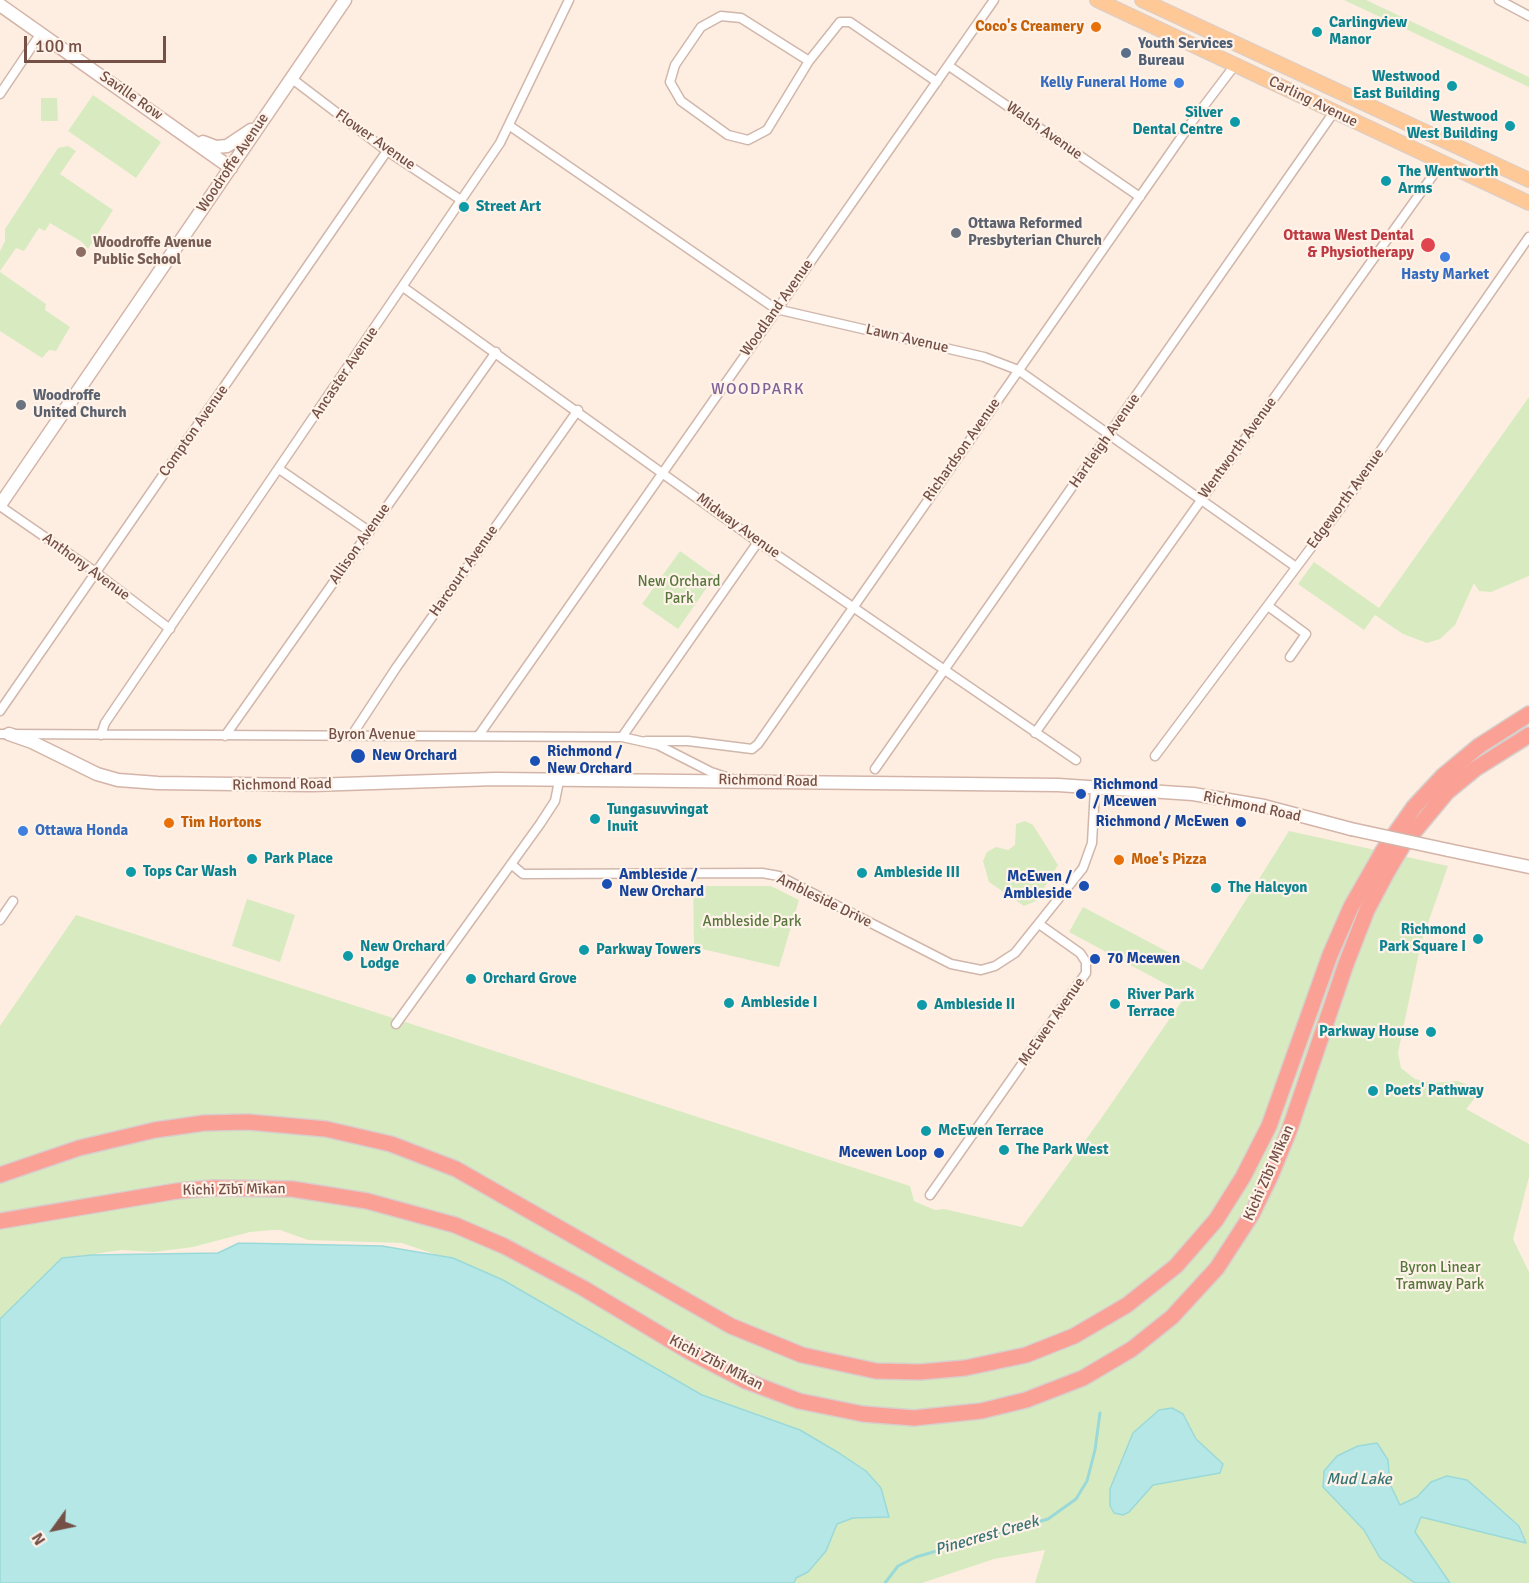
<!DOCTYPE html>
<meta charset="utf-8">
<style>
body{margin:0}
#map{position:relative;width:1529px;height:1583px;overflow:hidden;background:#fdeee1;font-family:Signika,sans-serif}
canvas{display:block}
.north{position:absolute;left:24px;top:1499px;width:60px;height:60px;-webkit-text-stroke:4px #fff3e9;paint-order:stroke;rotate:237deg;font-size:16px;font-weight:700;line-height:24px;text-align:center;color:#755047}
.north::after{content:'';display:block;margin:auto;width:21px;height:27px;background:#755047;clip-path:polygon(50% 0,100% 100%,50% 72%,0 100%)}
.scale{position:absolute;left:24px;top:36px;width:142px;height:27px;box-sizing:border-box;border:3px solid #755047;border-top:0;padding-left:8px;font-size:18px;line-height:21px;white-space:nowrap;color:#755047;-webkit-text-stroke:4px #fff3e9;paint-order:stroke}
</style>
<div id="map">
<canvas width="1529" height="1583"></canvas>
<div class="north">N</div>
<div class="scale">100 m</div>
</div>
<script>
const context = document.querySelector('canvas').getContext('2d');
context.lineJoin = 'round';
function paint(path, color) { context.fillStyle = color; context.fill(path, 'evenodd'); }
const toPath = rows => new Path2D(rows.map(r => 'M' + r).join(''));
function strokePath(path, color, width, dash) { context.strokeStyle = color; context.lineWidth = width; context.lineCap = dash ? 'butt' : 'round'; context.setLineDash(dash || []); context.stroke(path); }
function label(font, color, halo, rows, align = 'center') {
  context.font = font + ' Signika,sans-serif'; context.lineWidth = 4.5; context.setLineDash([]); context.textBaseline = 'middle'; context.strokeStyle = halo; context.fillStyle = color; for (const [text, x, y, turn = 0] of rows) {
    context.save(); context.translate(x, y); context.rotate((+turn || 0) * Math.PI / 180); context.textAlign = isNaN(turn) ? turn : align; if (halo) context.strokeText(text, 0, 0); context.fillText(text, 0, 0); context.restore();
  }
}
paint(toPath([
 [1344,0,1366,0,1529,77,1529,87],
 [93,95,161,142,136,178,68,131],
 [41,98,57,98,58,121,41,121],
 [68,146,76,151,60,174,113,210,88,249,82,242,50,223,45,231,39,228,24,251,16,248,0,271,0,251,5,241,5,229,58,148],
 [0,272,46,304,45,310,70,327,56,351,49,350,42,358,0,331],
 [1529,397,1529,576,1491,592,1479,591,1474,583,1455,625,1440,639,1427,643,1403,634,1375,615,1364,630,1298,584,1314,562,1379,608],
 [680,551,715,576,678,629,642,604],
 [1025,821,1033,825,1058,865,1036,901,1024,906,989,882,983,861,987,852,996,847,1008,850,1015,845,1016,824],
 [1289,831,1448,866,1421,943,1398,1053,1401,1068,1415,1079,1434,1083,1457,1081,1466,1084,1473,1089,1475,1098,1466,1109,1529,1144,1529,1177,1513,1239,1529,1272,1529,1583,1450,1583,1415,1532,1421,1517,1526,1543,1520,1526,1467,1480,1447,1476,1431,1482,1417,1497,1400,1505,1390,1484,1388,1460,1323,1487,1364,1530,1380,1558,1415,1583,1035,1583,1045,1550,994,1559,922,1583,794,1583,796,1578,823,1554,837,1524,853,1518,889,1517,718,1405,466,1265,402,1243,308,1240,280,1230,272,1230,250,1232,193,1247,154,1252,121,1250,95,1254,63,1265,46,1274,0,1325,0,1026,76,915,910,1186,914,1201,935,1210,944,1209,1022,1227,1100,1120,1186,995,1069,932,1083,907,1202,970],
 [693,886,771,886,799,900,779,967,694,947],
 [247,899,295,915,280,962,232,946]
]), '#d8ebc0');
const water = toPath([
 [239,1243,382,1246,453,1258,503,1280,702,1395,800,1430,839,1453,866,1471,881,1488,889,1517,853,1518,837,1524,826,1551,808,1572,796,1578,794,1583,0,1583,0,1319,62,1258,92,1255,218,1253,239,1243],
 [1172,1408,1183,1414,1196,1439,1223,1464,1220,1473,1153,1485,1129,1512,1123,1515,1114,1513,1110,1506,1110,1489,1133,1433,1159,1410,1172,1408],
 [1377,1443,1388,1460,1390,1484,1400,1505,1417,1497,1431,1482,1447,1476,1467,1480,1519,1526,1526,1543,1421,1517,1415,1532,1450,1583,1415,1583,1380,1558,1364,1530,1323,1487,1324,1471,1337,1456,1358,1446,1377,1443]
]);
paint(water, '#b5e7e7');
strokePath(water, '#9bd9d9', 1.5);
strokePath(toPath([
 [885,1583,898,1566,916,1557,1048,1519,1076,1499,1087,1481,1095,1450,1100,1413]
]), '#9bd9d9', 3);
const street = toPath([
 [1499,0,1529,16],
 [809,61,741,18,721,16,701,27,675,65,670,82,681,101,728,135,748,140,767,130,809,61,840,22,850,22,937,82],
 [949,66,1140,197],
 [291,78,387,151,461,200],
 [0,94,41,33],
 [510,126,776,309,984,357,1018,370,1296,567],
 [403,287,758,542,1076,760],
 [279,469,369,531],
 [0,506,94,571,170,629],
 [1268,606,1306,634,1290,657],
 [0,711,387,151],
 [1035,733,1441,164],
 [0,734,622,737,658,745,711,772,732,779],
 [101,735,105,723,500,143,569,0],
 [352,735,396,668,578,410],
 [479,735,994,0],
 [225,736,496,352],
 [622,737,758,542],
 [646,741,688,741,752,749,758,744,1194,119,1235,65],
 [1155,756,1340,509,1529,237],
 [875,769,1334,112],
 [511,864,523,874,762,873,779,876,951,964,981,970,995,966,1015,953,1083,868,1092,843,1095,788],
 [0,920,13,901],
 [396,1024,540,824,555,801,559,781],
 [930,1195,1086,973,1086,962,1080,953,1039,924]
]);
const secondary = toPath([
 [0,5,231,168],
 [203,142,216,147,227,146,251,130],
 [0,505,345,0],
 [9,734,32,742,97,774,118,780,158,783,312,785,495,779,1058,785,1193,794,1264,806,1351,829],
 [1448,850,1529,867]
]);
const primary = toPath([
 [1097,0,1529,203],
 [1142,0,1529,180]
]);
const highway = toPath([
 [0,1175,79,1148,155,1130,204,1123,248,1122,326,1129,391,1144,456,1169,731,1326,802,1355,876,1371,920,1372,965,1368,1026,1355,1074,1336,1127,1305,1176,1266,1216,1220,1243,1177,1269,1126,1330,955,1351,907,1383,851,1414,807,1443,776,1479,746,1529,714],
 [0,1221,177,1191,213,1188,292,1189,367,1201,455,1225,504,1246,583,1288,690,1352,746,1381,799,1401,863,1414,914,1418,981,1411,1026,1400,1083,1378,1132,1349,1172,1317,1217,1268,1252,1214,1271,1175,1289,1131,1346,964,1367,910,1386,874,1403,845,1447,792,1475,769,1529,735]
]);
strokePath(street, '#d1b6ab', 11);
strokePath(secondary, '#d4b4a8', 15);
strokePath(primary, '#d8cecb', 16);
strokePath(highway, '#d8cecb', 18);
strokePath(street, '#fff', 8);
strokePath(secondary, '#fff', 12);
strokePath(primary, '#ffc897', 14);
strokePath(highway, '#faa095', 15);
const secondaryBridge = toPath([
 [1351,829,1448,850]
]);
strokePath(secondaryBridge, '#d4b4a8', 15, []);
strokePath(secondaryBridge, '#fff', 12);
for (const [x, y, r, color] of [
 [1096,27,6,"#e8710a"],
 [1317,32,6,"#0f9aa8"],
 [1126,53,6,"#5c6f8a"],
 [1179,83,6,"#3f7fe0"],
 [1452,86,6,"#0f9aa8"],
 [1235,122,6,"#0f9aa8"],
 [1510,126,6,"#0f9aa8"],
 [1386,181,6,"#0f9aa8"],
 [464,207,6,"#0f9aa8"],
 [956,233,6,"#6b7280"],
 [1428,245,8,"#e0444e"],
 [81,252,6,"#8d6e63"],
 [1445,257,6,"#3f7fe0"],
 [21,405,6,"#6b7280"],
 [358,756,8,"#1a4fb4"],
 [535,761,6,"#1a4fb4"],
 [1081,794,6,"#1a4fb4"],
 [595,819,6,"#0f9aa8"],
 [1241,822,6,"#1a4fb4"],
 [169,823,6,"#e8710a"],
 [23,831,6,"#3f7fe0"],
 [252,859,6,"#0f9aa8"],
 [1119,860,6,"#e8710a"],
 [131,872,6,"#0f9aa8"],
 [862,873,6,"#0f9aa8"],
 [607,884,6,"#1a4fb4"],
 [1084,886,6,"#1a4fb4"],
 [1216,888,6,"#0f9aa8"],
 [1478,939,6,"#0f9aa8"],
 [584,950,6,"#0f9aa8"],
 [348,956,6,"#0f9aa8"],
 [1095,959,6,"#1a4fb4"],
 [471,979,6,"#0f9aa8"],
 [729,1003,6,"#0f9aa8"],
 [1115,1004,6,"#0f9aa8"],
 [922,1005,6,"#0f9aa8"],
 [1431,1032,6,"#0f9aa8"],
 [1373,1091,6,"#0f9aa8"],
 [926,1131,6,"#0f9aa8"],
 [1004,1150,6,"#0f9aa8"],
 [939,1153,6,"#1a4fb4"]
]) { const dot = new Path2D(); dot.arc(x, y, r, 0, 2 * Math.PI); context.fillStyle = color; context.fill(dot); strokePath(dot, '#fff3e9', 2); }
label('bold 15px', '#0d838f', '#fff3e9', [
 ["Carlingview",1329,23],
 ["Manor",1329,40],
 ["Westwood",1440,77,"right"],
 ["East Building",1440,94,"right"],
 ["Silver",1223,113,"right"],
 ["Dental Centre",1223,130,"right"],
 ["Westwood",1498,117,"right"],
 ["West Building",1498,134,"right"],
 ["The Wentworth",1398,172],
 ["Arms",1398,189],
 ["Street Art",476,207],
 ["Tungasuvvingat",607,810],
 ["Inuit",607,827],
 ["Park Place",264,859],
 ["Tops Car Wash",143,872],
 ["Ambleside III",874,873],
 ["The Halcyon",1228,888],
 ["Richmond",1466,930,"right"],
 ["Park Square I",1466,947,"right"],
 ["New Orchard",360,947],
 ["Lodge",360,964],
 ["Parkway Towers",596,950],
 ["Orchard Grove",483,979],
 ["River Park",1127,995],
 ["Terrace",1127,1012],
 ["Ambleside I",741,1003],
 ["Ambleside II",934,1005],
 ["Parkway House",1419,1032,"right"],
 ["Poets' Pathway",1385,1091],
 ["McEwen Terrace",938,1131],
 ["The Park West",1016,1150]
], 'left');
label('bold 15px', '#c56008', '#fff3e9', [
 ["Coco's Creamery",1084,27,"right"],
 ["Tim Hortons",181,823],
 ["Moe's Pizza",1131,860]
], 'left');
label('bold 15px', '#4e5e75', '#fff3e9', [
 ["Youth Services",1138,44],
 ["Bureau",1138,61]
], 'left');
label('bold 15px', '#366cbe', '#fff3e9', [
 ["Kelly Funeral Home",1167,83],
 ["Hasty Market",1445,275,"center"],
 ["Ottawa Honda",35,831,"left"]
], 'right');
label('15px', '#755047', '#fff3e9', [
 ["Saville Row",131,96,35],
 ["Carling Avenue",1313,102,26],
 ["Walsh Avenue",1044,131,35],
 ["Flower Avenue",375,140,35],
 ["Woodroffe Avenue",233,163,-56],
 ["Woodland Avenue",777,308,-55],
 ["Lawn Avenue",907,339,13],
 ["Ancaster Avenue",345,373,-56],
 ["Compton Avenue",194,431,-55],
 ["Hartleigh Avenue",1105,441,-55],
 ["Wentworth Avenue",1238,448,-54],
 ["Richardson Avenue",962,450,-55],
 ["Edgeworth Avenue",1346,499,-54],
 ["Midway Avenue",738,526,36],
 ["Allison Avenue",360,544,-55],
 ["Anthony Avenue",86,567,36],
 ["Harcourt Avenue",464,571,-55],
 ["Byron Avenue",372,735],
 ["Richmond Road",768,781,1],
 ["Richmond Road",282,785,-1],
 ["Richmond Road",1252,807,12],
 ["Ambleside Drive",824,901,26],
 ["McEwen Avenue",1052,1022,-55],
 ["Kichi Zībī Mīkan",1269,1173,-66],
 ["Kichi Zībī Mīkan",234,1190,-1],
 ["Kichi Zībī Mīkan",716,1363,27]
]);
label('bold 15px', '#5b616d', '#fff3e9', [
 ["Ottawa Reformed",968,224],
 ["Presbyterian Church",968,241],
 ["Woodroffe",33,396],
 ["United Church",33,413]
], 'left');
label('bold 15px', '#be3a42', '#fff3e9', [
 ["Ottawa West Dental",1414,236],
 ["& Physiotherapy",1414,253]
], 'right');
label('bold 15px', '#785e54', '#fff3e9', [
 ["Woodroffe Avenue",93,243],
 ["Public School",93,260]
], 'left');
label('15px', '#57763c', '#fff3e9', [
 ["New Orchard",679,582],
 ["Park",679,599],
 ["Ambleside Park",752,922],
 ["Byron Linear",1440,1268],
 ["Tramway Park",1440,1285]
]);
label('bold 15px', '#164399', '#fff3e9', [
 ["Richmond /",547,752],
 ["New Orchard",547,769],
 ["New Orchard",372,756],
 ["Richmond",1093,785],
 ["/ Mcewen",1093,802],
 ["Richmond / McEwen",1229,822,"right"],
 ["Ambleside /",619,875],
 ["New Orchard",619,892],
 ["McEwen /",1072,877,"right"],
 ["Ambleside",1072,894,"right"],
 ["70 Mcewen",1107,959],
 ["Mcewen Loop",927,1153,"right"]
], 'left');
context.letterSpacing = '1.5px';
label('16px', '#7e6299', '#fff3e9', [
 ["WOODPARK",758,390]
]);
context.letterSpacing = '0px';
label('italic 16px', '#387474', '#fff3e9', [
 ["Mud Lake",1359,1480],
 ["Pinecrest Creek",987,1536,-16]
]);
</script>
